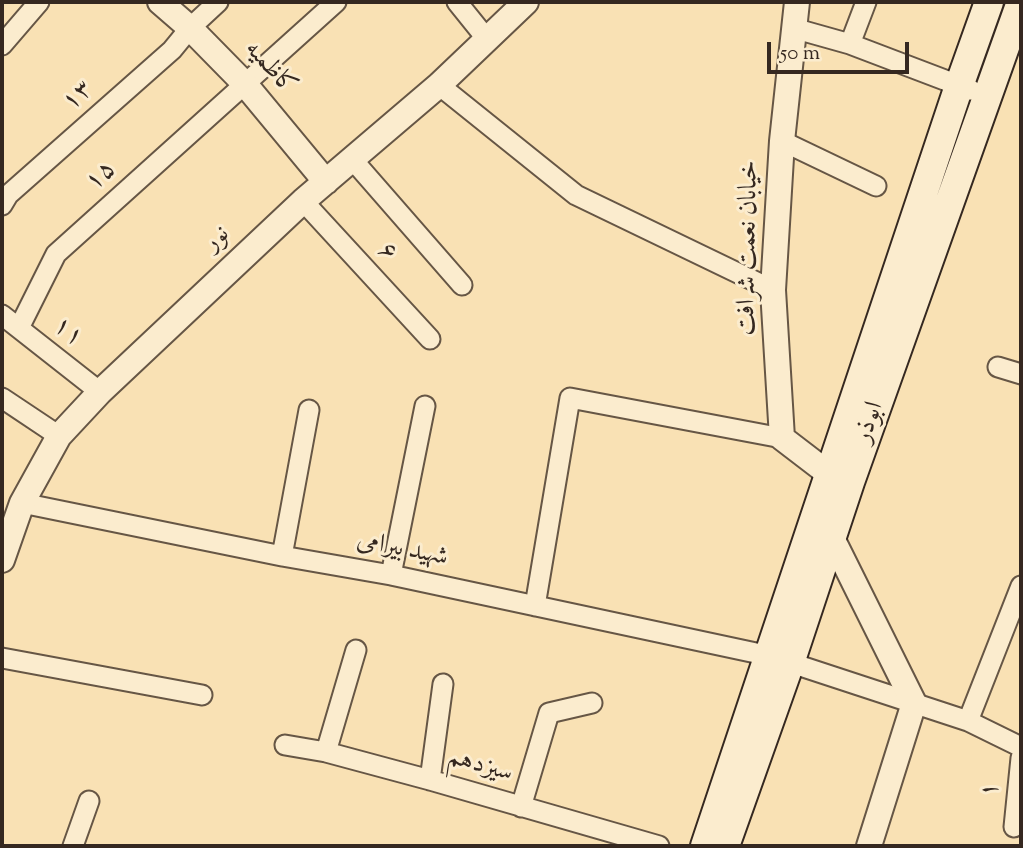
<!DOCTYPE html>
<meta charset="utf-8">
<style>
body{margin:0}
#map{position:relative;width:1023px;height:848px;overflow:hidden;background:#f9e1b4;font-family:"Sorts Mill Goudy",serif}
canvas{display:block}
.frame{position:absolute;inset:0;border:4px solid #352820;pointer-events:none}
.scale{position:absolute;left:767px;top:42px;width:142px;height:32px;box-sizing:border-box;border:4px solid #352820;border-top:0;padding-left:9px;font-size:21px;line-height:24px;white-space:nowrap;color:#352820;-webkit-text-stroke:5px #fbecce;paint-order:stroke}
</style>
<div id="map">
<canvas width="1023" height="848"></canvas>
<div class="frame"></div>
<div class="scale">50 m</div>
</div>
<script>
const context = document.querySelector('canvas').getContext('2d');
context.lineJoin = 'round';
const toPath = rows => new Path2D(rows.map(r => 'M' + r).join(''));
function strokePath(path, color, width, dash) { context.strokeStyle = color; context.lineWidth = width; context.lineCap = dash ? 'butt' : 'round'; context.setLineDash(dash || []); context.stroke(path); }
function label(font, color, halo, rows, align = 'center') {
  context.font = font + ' "Sorts Mill Goudy",Amiri,serif'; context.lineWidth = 6; context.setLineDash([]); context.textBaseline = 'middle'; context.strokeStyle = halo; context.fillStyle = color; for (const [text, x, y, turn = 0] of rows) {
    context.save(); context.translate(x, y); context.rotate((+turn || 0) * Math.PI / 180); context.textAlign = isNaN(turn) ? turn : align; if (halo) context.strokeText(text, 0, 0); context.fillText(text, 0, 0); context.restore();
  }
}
const minor = toPath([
 [457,2,486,38],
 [793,28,850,44,971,90],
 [850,44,866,2],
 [2,45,39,2],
 [439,85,576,195,773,290],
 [782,141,876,186],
 [352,159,462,285],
 [303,201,430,339],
 [2,205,8,195,172,50,190,28,218,2],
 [2,315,100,392],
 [19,328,56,254,336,2],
 [998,367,1021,374],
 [2,398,59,436],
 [22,503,282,556,391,575,770,656,968,721,1021,747],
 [282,556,309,410],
 [391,575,425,406],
 [535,606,570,398,782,438],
 [2,658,202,695],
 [968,721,1021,586],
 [285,745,326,752,430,780,659,846],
 [326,752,356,650],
 [430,780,443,684],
 [521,807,549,713,592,703],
 [1014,827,1021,758],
 [73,846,89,801]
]);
const tertiary = toPath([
 [160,2,190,28,244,83,326,182],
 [797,2,782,141,773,290,782,438,829,474,845,480],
 [832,538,914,703,869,846],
 [2,560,22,503,59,436,100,392,303,201,439,85,526,2]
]);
const secondary = toPath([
 [705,846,959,86,989,2],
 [725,846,790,663,850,482,1021,2]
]);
strokePath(minor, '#665645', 23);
strokePath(tertiary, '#665645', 28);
strokePath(secondary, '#352820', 32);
strokePath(minor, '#fbecce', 19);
strokePath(tertiary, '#fbecce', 24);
strokePath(secondary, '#fbecce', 28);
label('26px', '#352820', '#fbecce', [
 ["کاظمیه",269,69,48],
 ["۱۳",79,97,-42],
 ["۱۵",102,177,-42],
 ["نور",218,240,-43],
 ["خیابان نعمت شرافت",750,248,-89],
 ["۶",386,253,47],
 ["۱۱",67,333,38],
 ["ابوذر",871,423,-70],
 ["شهید بیرامی",402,551,11],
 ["سیزدهم",480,767,16],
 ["۱",992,790,-84]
]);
</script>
